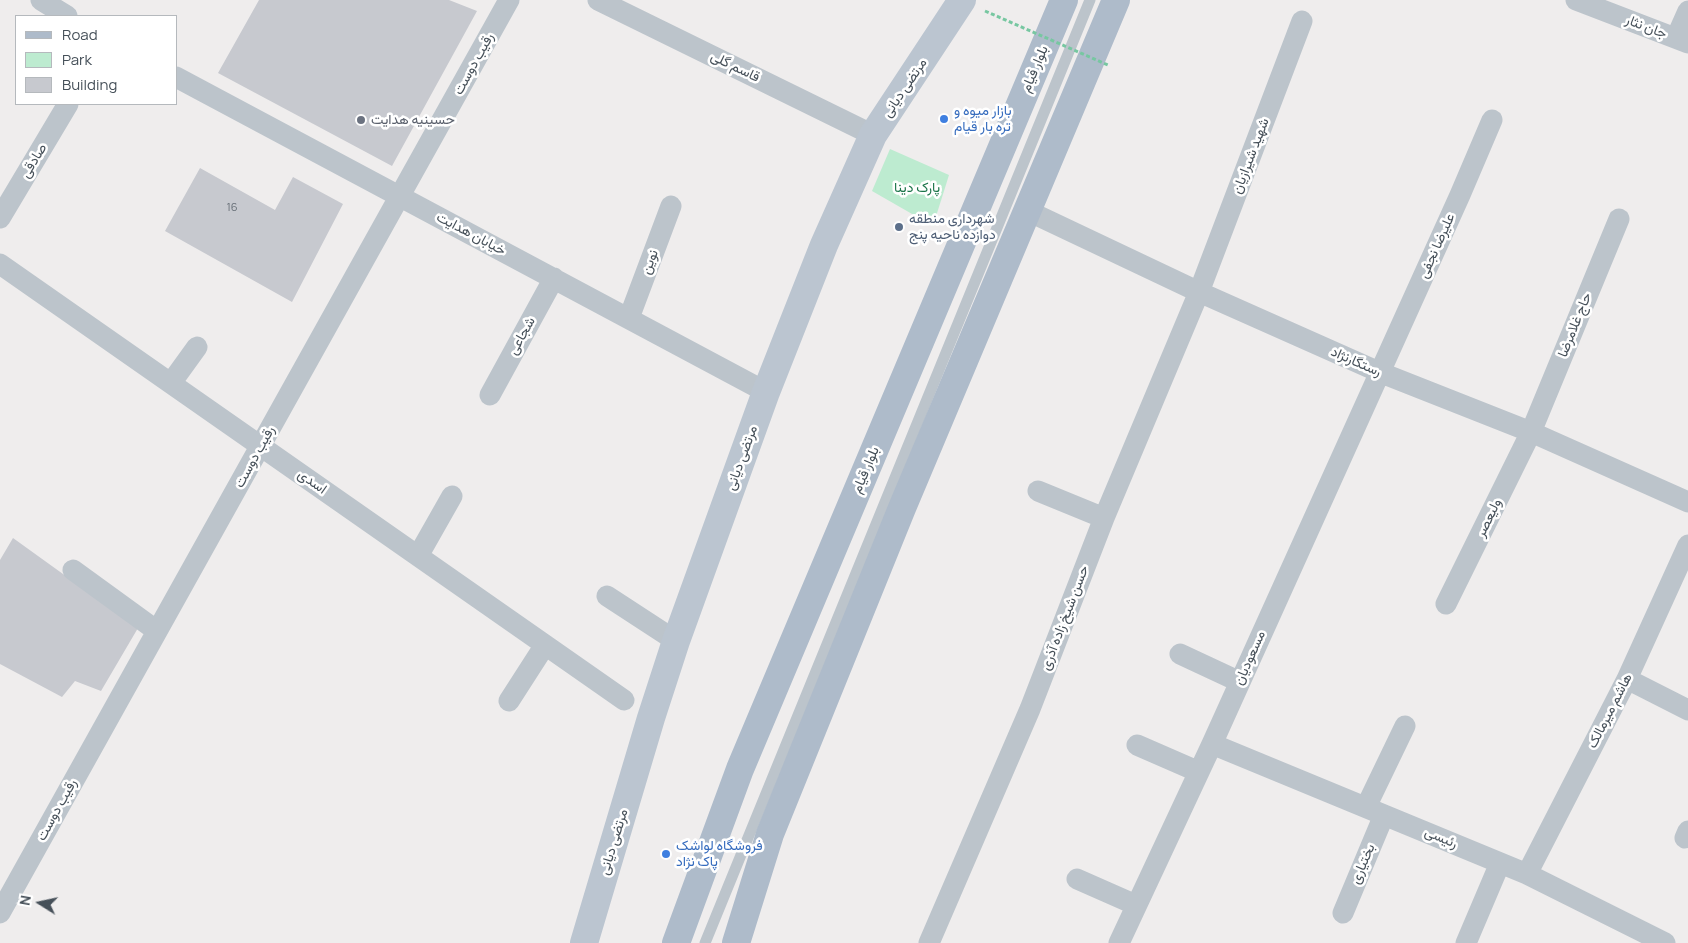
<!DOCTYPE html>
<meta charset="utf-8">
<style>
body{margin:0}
#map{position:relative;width:1688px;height:943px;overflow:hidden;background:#efeded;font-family:Manrope,sans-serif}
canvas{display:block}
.legend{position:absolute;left:15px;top:15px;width:162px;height:90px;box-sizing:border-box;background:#fff;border:1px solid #b5b9bd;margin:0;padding:6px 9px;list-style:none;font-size:15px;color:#465059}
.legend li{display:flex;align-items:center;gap:10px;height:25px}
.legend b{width:25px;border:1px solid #b5b9bd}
.north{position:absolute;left:15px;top:878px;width:50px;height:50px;-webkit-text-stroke:4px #fff;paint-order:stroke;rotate:280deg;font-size:14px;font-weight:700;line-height:20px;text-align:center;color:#465059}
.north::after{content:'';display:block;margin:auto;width:18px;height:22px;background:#465059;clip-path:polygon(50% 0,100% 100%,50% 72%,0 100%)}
</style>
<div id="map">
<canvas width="1688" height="943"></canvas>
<ul class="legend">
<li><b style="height:6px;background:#aebbca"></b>Road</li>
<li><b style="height:14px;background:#bdebd0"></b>Park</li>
<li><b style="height:14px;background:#c7c9cf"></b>Building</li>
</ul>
<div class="north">N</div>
</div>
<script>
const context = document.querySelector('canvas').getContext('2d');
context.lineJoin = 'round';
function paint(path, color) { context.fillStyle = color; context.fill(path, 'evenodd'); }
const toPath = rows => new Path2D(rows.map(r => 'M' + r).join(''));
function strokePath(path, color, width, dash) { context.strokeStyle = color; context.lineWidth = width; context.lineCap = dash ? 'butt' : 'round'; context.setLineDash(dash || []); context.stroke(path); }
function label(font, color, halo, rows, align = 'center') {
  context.font = font + ' Manrope,Vazirmatn,sans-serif'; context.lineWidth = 5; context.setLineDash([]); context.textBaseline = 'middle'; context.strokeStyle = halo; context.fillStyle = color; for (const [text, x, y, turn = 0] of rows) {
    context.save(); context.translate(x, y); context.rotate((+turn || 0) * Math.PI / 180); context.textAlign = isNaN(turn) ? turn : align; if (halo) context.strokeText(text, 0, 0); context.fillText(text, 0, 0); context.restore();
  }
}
paint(toPath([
 [890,149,949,175,933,226,872,191]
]), '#bdebd0');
paint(toPath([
 [259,0,449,0,477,11,392,166,218,73],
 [200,168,275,210,293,177,343,204,292,302,165,231],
 [13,538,138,628,101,691,75,681,62,697,0,664,0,560]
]), '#c7c9cf');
strokePath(toPath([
 [705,943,1090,0]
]), '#bcc4cb', 11);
strokePath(toPath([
 [41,0,67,16],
 [598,0,873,135],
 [1576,0,1688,43],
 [1676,38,1688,11],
 [176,77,766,392],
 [1028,211,1199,292,1379,372,1531,432,1688,502],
 [0,218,68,104],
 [0,264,624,700],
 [629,318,671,206],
 [171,383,197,347],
 [490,395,554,278],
 [1038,491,1104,518],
 [418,556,452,496],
 [73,570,157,631],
 [607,596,676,641],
 [1446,604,1531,432,1619,219],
 [1180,654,1240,682],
 [1627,679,1688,710],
 [509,701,545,645],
 [1212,744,1527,874,1665,943],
 [1137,745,1199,772],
 [1366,807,1405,726],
 [1685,838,1688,831],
 [1527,874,1627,679,1688,545],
 [1077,879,1136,905],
 [0,913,509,0],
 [1343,913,1384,815],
 [929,943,1030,709,1104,518,1199,292,1302,21],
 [1119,943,1212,744,1460,195,1492,120],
 [1466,943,1500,863]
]), '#bcc4cb', 21);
strokePath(toPath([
 [584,943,651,718,676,641,766,392,824,245,873,135,962,0]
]), '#bbc5d0', 28);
strokePath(toPath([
 [676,943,740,769,1064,0],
 [736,943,770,834,902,508,1116,0]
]), '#aebbca', 28);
strokePath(toPath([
 [985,11,1108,65]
]), '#77c7a1', 3, [4, 2.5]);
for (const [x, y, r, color] of [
 [944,119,5,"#3f7fe0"],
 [361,120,5,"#6b7280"],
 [899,227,5,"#5c6f8a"],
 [666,854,5,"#3f7fe0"]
]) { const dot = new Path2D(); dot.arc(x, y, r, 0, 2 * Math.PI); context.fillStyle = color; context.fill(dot); strokePath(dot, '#fff', 2); }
label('11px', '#666e76', null, [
 ["16",232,208]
]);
label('14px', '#465059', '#fff', [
 ["جان نثار",1646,27,21],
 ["رقیب دوست",474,64,-61],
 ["قاسم گلی",735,67,26],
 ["بلوار قیام",1035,69,-67],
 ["مرتضی دیانی",905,88,-56],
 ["شهید شیرازیان",1251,156,-69],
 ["صادقی",34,161,-59],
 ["خیابان‌ هدایت",471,234,28],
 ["علیرضا نجفی",1437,246,-66],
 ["نوین",650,262,-69],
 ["حاج غلامرضا",1575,325,-68],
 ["شجاعی",522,336,-61],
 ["رستگارنژاد",1356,362,24],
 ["رقیب دوست",255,457,-61],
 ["مرتضی دیانی",742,458,-70],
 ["بلوار قیام",866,470,-67],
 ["اسدی",312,482,35],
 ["ولیعصر",1489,518,-64],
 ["حسن شیخ زاده آذری",1065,618,-69],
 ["مسعودیان",1250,658,-66],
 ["هاشم میرمالک",1610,711,-63],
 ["رقیب دوست",57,810,-61],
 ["رئیسی",1441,838,23],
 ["مرتضی دیانی",614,842,-73],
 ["بختیاری",1363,864,-67]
]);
label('14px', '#366cbe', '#fff', [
 ["بازار میوه و",954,111],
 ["تره بار قیام",954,127],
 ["فروشگاه لواشک",676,846],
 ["پاک نژاد",676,862]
], 'left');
label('14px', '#5b616d', '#fff', [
 ["حسینیه هدایت",371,120]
], 'left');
label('14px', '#1c754a', '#fff', [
 ["پارک دینا",917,188]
]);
label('14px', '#4e5e75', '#fff', [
 ["شهرداری منطقه",909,219],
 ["دوازده ناحیه پنج",909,235]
], 'left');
</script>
